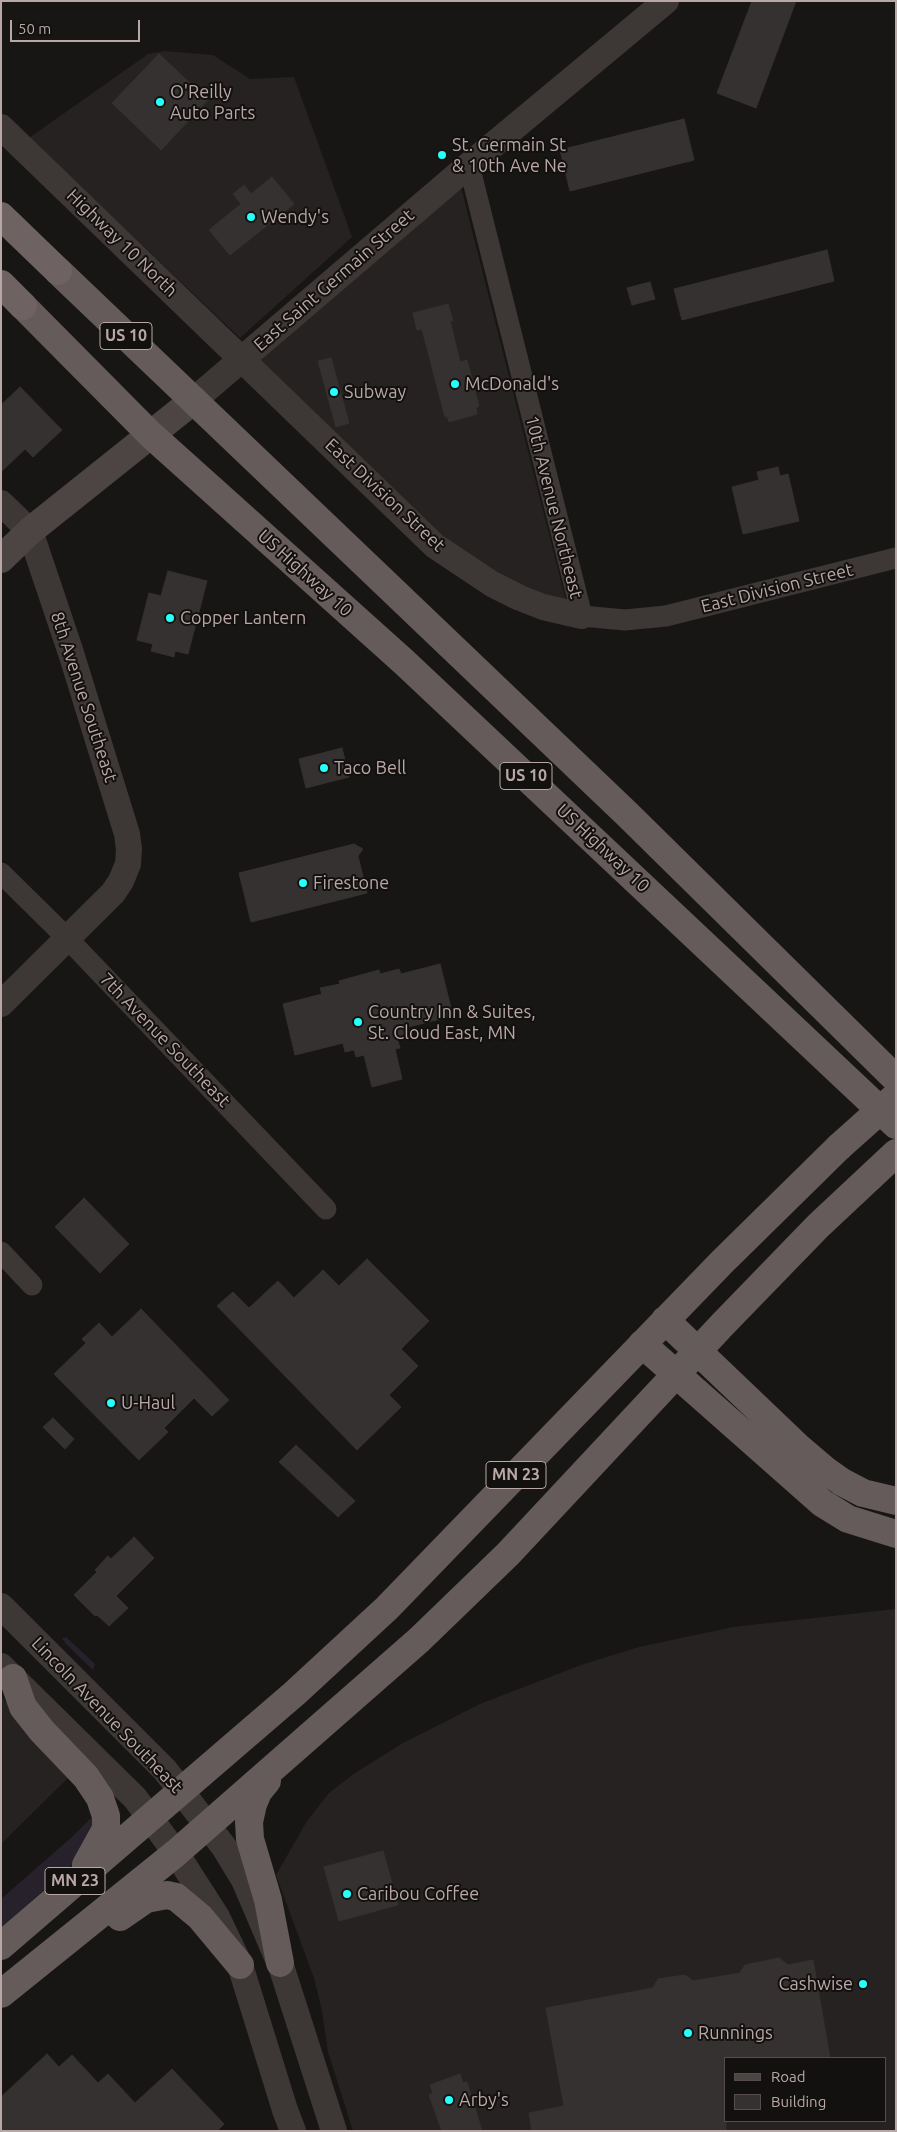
<!DOCTYPE html>
<style>
body{margin:0}
#map{position:relative;width:897px;height:2132px;overflow:hidden;background:#181615;font-family:Ubuntu,sans-serif}
canvas{display:block}
.frame{position:absolute;inset:0;border:2px solid #b9a7a6;pointer-events:none}
.legend{position:absolute;left:724px;top:2057px;width:162px;height:65px;box-sizing:border-box;background:#131110;border:1px solid #554d4c;margin:0;padding:6px 9px;list-style:none;font-size:15px;color:#b9a7a6}
.legend li{display:flex;align-items:center;gap:10px;height:25px}
.legend b{width:25px;border:1px solid #554d4c}
.scale{position:absolute;left:10px;top:20px;width:130px;height:22px;box-sizing:border-box;border:2px solid #b9a7a6;border-top:0;padding-left:6px;font-size:15px;line-height:18px;white-space:nowrap;color:#b9a7a6;-webkit-text-stroke:4px #131110;paint-order:stroke}
</style>
<div id="map">
<canvas width="897" height="2132"></canvas>
<div class="frame"></div>
<ul class="legend">
<li><b style="height:6px;background:#4d4544"></b>Road</li>
<li><b style="height:14px;background:#343130"></b>Building</li>
</ul>
<div class="scale">50 m</div>
</div>
<script>
const context = document.querySelector('canvas').getContext('2d');
context.lineJoin = 'round';
function paint(path, color) { context.fillStyle = color; context.fill(path, 'evenodd'); }
const toPath = rows => new Path2D(rows.map(r => 'M' + r).join(''));
function strokePath(path, color, width, dash) { context.strokeStyle = color; context.lineWidth = width; context.lineCap = dash ? 'butt' : 'round'; context.setLineDash(dash || []); context.stroke(path); }
function label(font, color, halo, rows, align = 'center') {
  context.font = font + ' Ubuntu,sans-serif'; context.lineWidth = 4; context.setLineDash([]); context.textBaseline = 'middle'; context.strokeStyle = halo; context.fillStyle = color; for (const [text, x, y, turn = 0] of rows) {
    context.save(); context.translate(x, y); context.rotate((+turn || 0) * Math.PI / 180); context.textAlign = isNaN(turn) ? turn : align; if (halo) context.strokeText(text, 0, 0); context.fillText(text, 0, 0); context.restore();
  }
}
paint(toPath([
 [164,51,213,55,250,79,294,77,352,237,240,338,29,138,148,54],
 [461,187,566,601,535,594,475,566,259,361],
 [896,1609,896,2131,353,2131,328,2052,322,2011,314,1978,276,1875,307,1821,329,1793,355,1773,403,1743,480,1704,581,1665,639,1647,733,1627],
 [726,2058,886,2058,886,2121,726,2121],
 [1,1696,68,1778,1,1844]
]), '#252221');
paint(toPath([
 [66,1637,95,1664,93,1670,66,1644,62,1638],
 [91,1818,97,1819,81,1857,1,1928,1,1899,73,1836]
]), '#26212b');
const building = toPath([
 [752,1,796,1,756,108,717,93,752,1],
 [159,54,208,100,161,150,112,103,159,54],
 [684,119,694,160,570,191,560,150,684,119],
 [272,177,294,204,230,255,209,230,241,204,233,194,244,185,251,194,272,177],
 [827,250,834,281,682,320,674,289,827,250],
 [650,282,655,299,632,305,627,288,650,282],
 [448,304,453,321,450,321,460,362,467,360,479,406,476,408,477,414,449,422,447,416,445,417,422,329,417,330,413,313,448,304],
 [331,358,349,423,336,427,318,361,331,358],
 [20,387,62,430,33,457,25,449,1,472,1,405,20,387],
 [778,467,780,476,788,474,799,521,743,534,732,487,759,480,757,472,778,467],
 [168,571,207,581,188,654,175,651,174,657,151,651,153,644,137,640,149,593,161,596,168,571],
 [342,748,349,777,306,788,299,759,342,748],
 [354,844,363,849,358,856,367,893,251,922,239,873,354,844],
 [440,964,453,1016,404,1028,406,1036,397,1038,400,1048,395,1049,402,1079,372,1087,364,1055,356,1057,354,1050,345,1052,343,1043,295,1055,283,1004,322,994,320,988,340,984,339,981,379,970,380,974,399,969,401,974,440,964],
 [84,1198,129,1244,100,1273,55,1227,84,1198],
 [367,1259,429,1321,401,1349,418,1366,389,1395,401,1407,357,1450,217,1306,233,1292,249,1308,278,1281,294,1298,323,1270,339,1286,367,1259],
 [141,1309,229,1400,212,1416,194,1398,164,1428,168,1432,139,1460,54,1374,86,1343,82,1339,99,1323,112,1337,141,1309],
 [53,1418,74,1439,65,1449,43,1427,53,1418],
 [296,1445,355,1501,338,1517,279,1462,296,1445],
 [134,1537,154,1558,116,1596,128,1608,109,1626,97,1615,95,1616,74,1595,97,1572,95,1570,108,1556,111,1559,134,1537],
 [383,1851,398,1905,339,1921,324,1867,383,1851],
 [779,1958,788,1965,813,1960,830,2058,726,2058,726,2131,532,2131,529,2113,564,2106,546,2008,653,1988,658,1979,685,1975,693,1981,740,1973,745,1965,779,1958],
 [47,2054,59,2067,72,2055,98,2083,108,2074,135,2103,172,2069,224,2124,217,2131,1,2131,1,2097,47,2054],
 [460,2074,463,2083,467,2082,482,2131,442,2131,429,2095,433,2093,430,2085,460,2074]
]);
paint(building, '#343130');
strokePath(building, '#34312f', 1);
strokePath(toPath([
 [469,165,582,616,625,620,666,616,896,558],
 [1,873,67,938,326,1209],
 [1,1252,32,1285]
]), '#3d3736', 21);
strokePath(toPath([
 [1,127,435,546,492,584,520,598,543,607,582,616],
 [194,400,469,165,666,1],
 [1,503,30,531,71,653,127,834,129,849,128,864,121,881,113,893,1,1004],
 [1,1606,165,1770,224,1847,244,1880,282,1969,334,2131],
 [1,1666,135,1798,176,1853,217,1917,240,1965,285,2110,293,2131]
]), '#3d3736', 26);
strokePath(toPath([
 [1,559,30,531,194,400]
]), '#4d4544', 28);
strokePath(toPath([
 [58,271,627,814,896,1079],
 [23,306,150,434,404,662,896,1125],
 [665,1320,798,1447,825,1470,842,1482,863,1493,896,1501],
 [642,1344,822,1503,848,1519,896,1534],
 [13,1678,23,1707,42,1731,86,1777,100,1798,106,1816,106,1829,86,1865],
 [267,1781,258,1792,253,1804,249,1822,250,1839,268,1900,280,1963],
 [120,1917,146,1899,167,1895,176,1897,200,1917,240,1965],
 [1,1946,295,1693,387,1608,722,1262,839,1147],
 [1,1994,176,1853,419,1640,508,1554,722,1325,818,1226,896,1153]
]), '#655b5a', 28);
strokePath(toPath([
 [1,216,58,271],
 [1,284,23,306]
]), '#6e6362', 28);
strokePath(toPath([
 [839,1147,896,1096]
]), '#655b5a', 28);
for (const [x, y, r, color] of [
 [160,102,5,"#26fffc"],
 [442,155,5,"#26fffc"],
 [251,217,5,"#26fffc"],
 [455,384,5,"#26fffc"],
 [334,392,5,"#26fffc"],
 [170,618,5,"#26fffc"],
 [324,768,5,"#26fffc"],
 [303,883,5,"#26fffc"],
 [358,1022,5,"#26fffc"],
 [111,1403,5,"#26fffc"],
 [347,1894,5,"#26fffc"],
 [863,1984,5,"#26fffc"],
 [688,2033,5,"#26fffc"],
 [449,2100,5,"#26fffc"]
]) { const dot = new Path2D(); dot.arc(x, y, r, 0, 2 * Math.PI); context.fillStyle = color; context.fill(dot); strokePath(dot, '#131110', 2); }
for (const [x, y, w] of [
 [126,336,52],
 [526,776,52],
 [516,1475,60],
 [75,1881,60]
]) { const box = new Path2D(); box.roundRect(x - w / 2, y - 13.5, w, 27, 4); context.fillStyle = '#131110'; context.fill(box); strokePath(box, '#b9a7a6', 1); }
label('bold 16px', '#b9a7a6', null, [
 ["US 10",126,336],
 ["US 10",526,776],
 ["MN 23",516,1475],
 ["MN 23",75,1881]
]);
label('18px', '#b9a7a6', '#131110', [
 ["O'Reilly",170,92],
 ["Auto Parts",170,113],
 ["St. Germain St",452,145],
 ["& 10th Ave Ne",452,166],
 ["Wendy's",261,217],
 ["McDonald's",465,384],
 ["Subway",344,392],
 ["Copper Lantern",180,618],
 ["Taco Bell",334,768],
 ["Firestone",313,883],
 ["Country Inn & Suites,",368,1012],
 ["St. Cloud East, MN",368,1033],
 ["U-Haul",121,1403],
 ["Caribou Coffee",357,1894],
 ["Cashwise",853,1984,"right"],
 ["Runnings",698,2033],
 ["Arby's",459,2100]
], 'left');
label('18px', '#b9a7a6', '#131110', [
 ["Highway 10 North",122,243,44],
 ["East Saint Germain Street",334,280,-41],
 ["East Division Street",385,495,43],
 ["10th Avenue Northeast",554,507,76],
 ["US Highway 10",305,573,42],
 ["East Division Street",777,588,-14],
 ["8th Avenue Southeast",84,697,72],
 ["US Highway 10",603,848,43],
 ["7th Avenue Southeast",165,1040,46],
 ["Lincoln Avenue Southeast",107,1715,46]
]);
</script>
